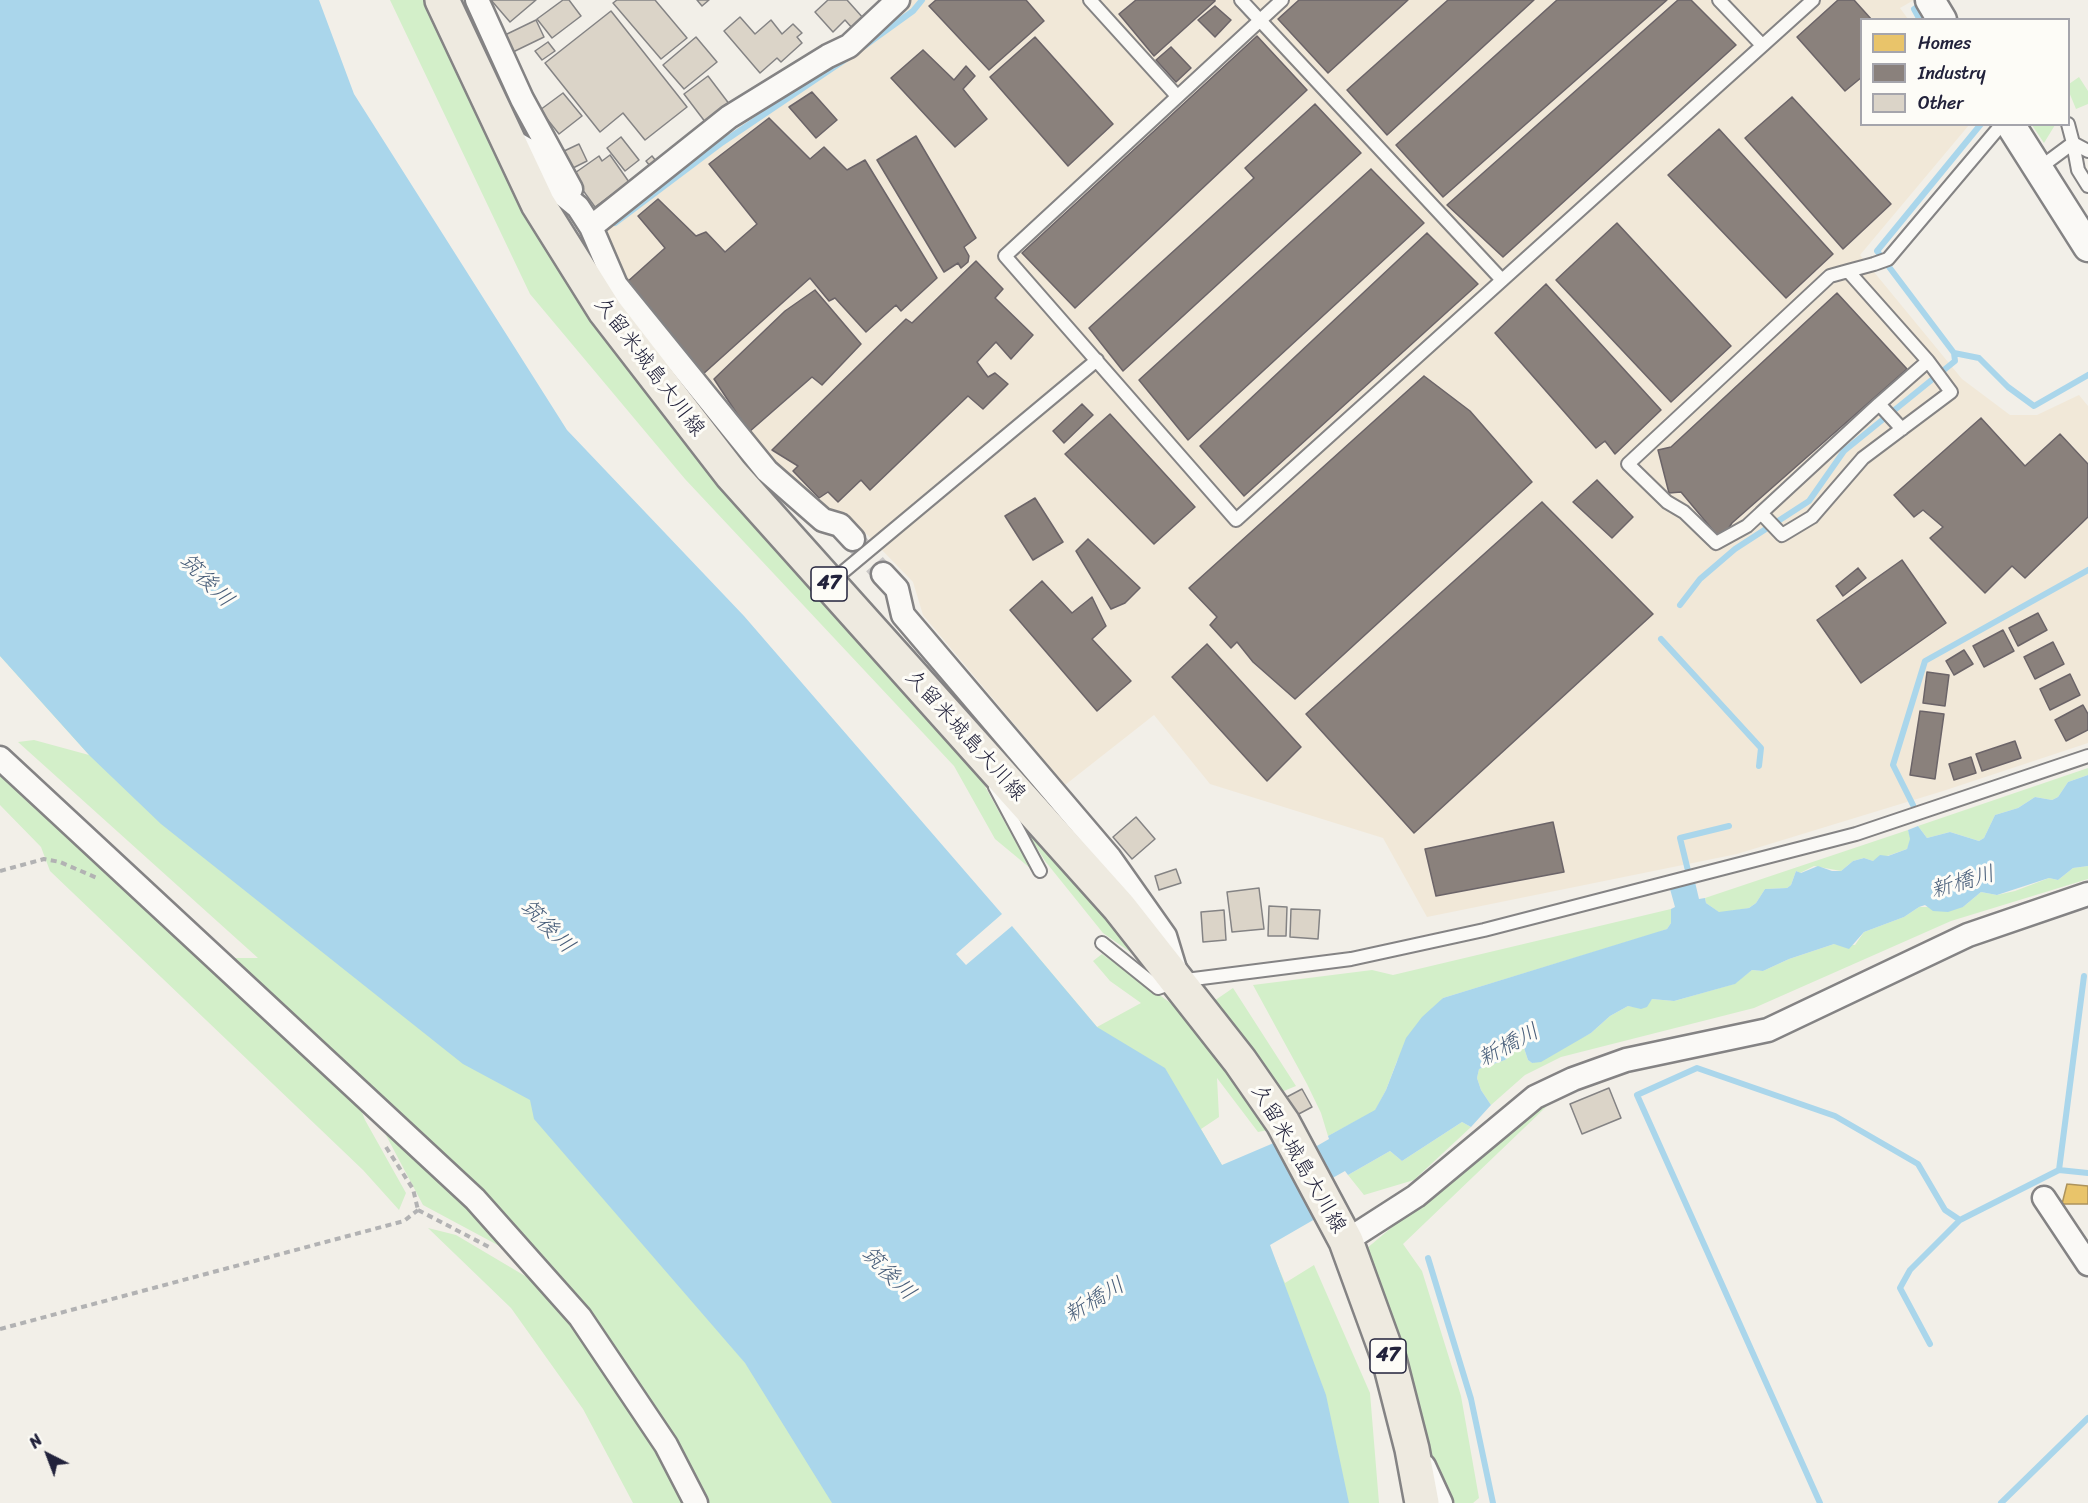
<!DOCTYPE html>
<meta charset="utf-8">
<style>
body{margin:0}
#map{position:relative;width:2088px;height:1503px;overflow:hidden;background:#f2efe8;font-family:Sriracha,sans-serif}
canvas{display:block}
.legend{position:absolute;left:1860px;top:18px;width:210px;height:108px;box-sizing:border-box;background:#fdfcf7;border:2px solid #a5a5ac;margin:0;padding:8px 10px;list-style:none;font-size:18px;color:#22223b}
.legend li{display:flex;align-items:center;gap:12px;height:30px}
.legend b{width:30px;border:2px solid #a5a5ac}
.north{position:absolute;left:18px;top:1425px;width:60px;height:60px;-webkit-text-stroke:4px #fdfcf7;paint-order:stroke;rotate:318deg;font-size:16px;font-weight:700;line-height:24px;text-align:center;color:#22223b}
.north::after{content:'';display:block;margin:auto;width:21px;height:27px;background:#22223b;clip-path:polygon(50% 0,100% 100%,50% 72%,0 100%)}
</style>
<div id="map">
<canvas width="2088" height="1503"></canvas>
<ul class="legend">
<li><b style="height:16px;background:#e9c46a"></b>Homes</li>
<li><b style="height:16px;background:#8a817c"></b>Industry</li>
<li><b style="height:16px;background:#dbd4c8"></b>Other</li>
</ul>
<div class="north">N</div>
</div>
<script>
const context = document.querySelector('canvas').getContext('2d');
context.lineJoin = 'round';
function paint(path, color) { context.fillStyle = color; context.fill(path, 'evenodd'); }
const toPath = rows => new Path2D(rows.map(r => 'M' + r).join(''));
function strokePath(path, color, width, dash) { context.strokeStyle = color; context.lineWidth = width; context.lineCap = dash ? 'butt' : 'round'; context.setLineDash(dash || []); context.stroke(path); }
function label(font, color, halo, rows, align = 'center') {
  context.font = font + ' Sriracha,"Klee One",sans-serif'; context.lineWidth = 6; context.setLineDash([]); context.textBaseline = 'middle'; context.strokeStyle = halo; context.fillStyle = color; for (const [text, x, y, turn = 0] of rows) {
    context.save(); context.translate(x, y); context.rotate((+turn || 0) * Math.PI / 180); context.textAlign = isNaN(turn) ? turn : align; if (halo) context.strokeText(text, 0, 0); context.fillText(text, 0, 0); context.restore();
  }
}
paint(toPath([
 [911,0,1914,0,1900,8,1908,19,1862,20,1862,124,1969,125,1860,255,1962,379,2010,415,2037,415,2079,395,2088,406,2088,743,1943,791,1737,854,1427,917,1383,838,1210,784,1154,715,1065,785,923,615,913,582,845,512,828,512,771,458,626,283,603,227]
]), '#f1e8d8');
paint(toPath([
 [390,0,427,0,499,155,971,761,1030,868,995,839,954,766,685,479,530,294],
 [2079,77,2088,91,2088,104,2076,109,2069,92,2069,84],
 [2032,125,2055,125,2044,143],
 [0,645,521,1084,858,1503,705,1503,590,1316,227,958,258,958,18,742,34,740,89,755,0,656],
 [0,768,358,1102,365,1120,406,1193,399,1210,363,1170,50,871,41,847,0,805],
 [2088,768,2088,775,2068,782,2058,797,2052,800,2035,797,2018,808,1995,815,1984,838,1979,841,1950,832,1927,838,1918,826],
 [1011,806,1156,970,1103,933,1045,861],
 [1908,830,1911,839,1907,849,1873,861,1864,858,1853,861,1841,871,1814,866,1800,873,1796,871,1791,885,1787,888,1765,889,1756,903,1749,908,1720,913,1706,903,1705,898],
 [2088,866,2088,879,1951,921,1754,1008,1561,1057,1525,1075,1491,1105,1481,1090,1477,1078,1479,1069,1505,1060,1520,1046,1524,1048,1528,1060,1532,1063,1552,1055,1569,1044,1591,1033,1610,1016,1628,1006,1641,1008,1652,999,1674,1001,1734,984,1752,970,1763,971,1789,959,1834,944,1855,945,1864,932,1904,917,1919,907,1963,907,1981,892,1997,895,2015,891,2049,878,2058,880,2073,868],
 [1671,909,1671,923,1667,929,1656,933,1443,998,1397,1061,1386,1090,1375,1111,1328,1136,1321,1113,1307,1084,1253,985,1372,970,1393,975],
 [1012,926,1097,1027,1141,1003,1110,981,1093,961,1102,954,1193,1019,1273,1129,1258,1132,1217,1078,1219,1117,1201,1129,1222,1165,1212,1183],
 [1233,988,1296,1086,1279,1093,1214,1001],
 [1538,1104,1546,1107,1403,1244,1422,1271,1461,1396,1479,1498,1473,1503,1455,1503,1415,1419,1366,1249],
 [379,1122,520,1257,423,1205],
 [1462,1122,1471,1127,1414,1180,1364,1195,1348,1175,1390,1151,1402,1161],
 [1259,1222,1285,1283,1314,1265,1370,1393,1379,1503,1307,1503],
 [428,1228,456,1235,542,1286,567,1315,618,1386,675,1483,684,1503,633,1503,583,1409,511,1308]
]), '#d3efc9');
paint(toPath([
 [0,0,319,0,354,94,567,430,744,616,1002,914,956,954,966,965,1012,926,1097,1027,1165,1068,1222,1165,1276,1142,1289,1162,1329,1139,1328,1136,1375,1110,1386,1090,1406,1038,1422,1017,1443,998,1667,929,1671,923,1671,909,1675,907,1670,889,1695,882,1699,899,1705,898,1706,903,1719,912,1749,908,1756,903,1765,889,1787,888,1791,885,1796,871,1801,873,1818,866,1832,871,1841,871,1853,861,1864,858,1873,861,1880,855,1888,856,1907,849,1910,839,1908,830,1918,826,1927,838,1950,832,1979,841,1984,838,1995,815,2018,808,2035,797,2052,800,2058,797,2068,782,2088,775,2088,866,2073,868,2058,880,2049,878,1997,895,1981,892,1963,907,1948,912,1933,911,1925,905,1919,907,1904,917,1864,932,1849,949,1834,944,1789,959,1763,971,1752,970,1735,984,1674,1001,1652,999,1647,1007,1641,1009,1628,1006,1610,1016,1591,1033,1541,1062,1532,1063,1528,1060,1524,1048,1520,1046,1505,1060,1479,1069,1477,1078,1481,1090,1491,1105,1471,1127,1462,1122,1402,1161,1390,1151,1348,1175,1345,1171,1304,1194,1315,1219,1270,1245,1326,1395,1349,1503,832,1503,745,1363,534,1119,530,1100,463,1064,161,824,90,756,0,656]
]), '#aad6eb');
const homes = toPath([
 [2067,1184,2088,1186,2088,1204,2062,1204,2067,1184]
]);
paint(homes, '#e9c46a');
strokePath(homes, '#ad935c', 1.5);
const industry = toPath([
 [936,0,1026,0,1044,21,989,70,929,6,936,0],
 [1136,0,1215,0,1215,1,1154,56,1119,14,1136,0],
 [1299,0,1408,0,1328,73,1278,19,1299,0],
 [1448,0,1534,0,1387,135,1347,90,1448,0],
 [1557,0,1667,0,1443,197,1396,145,1557,0],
 [1678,0,1691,0,1736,45,1503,257,1447,205,1678,0],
 [1838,0,1854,0,1872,20,1862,20,1862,77,1845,91,1797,37,1838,0],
 [1215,6,1231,20,1215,37,1198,20,1215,6],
 [1257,36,1307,90,1075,308,1022,253,1257,36],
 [1035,37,1113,124,1068,166,990,77,1035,37],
 [1171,47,1191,68,1176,82,1156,60,1171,47],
 [923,50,954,80,966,66,975,76,963,89,987,119,955,147,891,78,923,50],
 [812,92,837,120,816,138,789,107,812,92],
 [1792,97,1891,204,1843,249,1745,138,1792,97],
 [1315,104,1361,153,1123,371,1089,328,1254,178,1245,168,1315,104],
 [769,118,810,159,824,147,847,170,865,160,937,278,901,311,896,305,866,332,835,298,829,301,810,278,702,375,626,283,665,248,638,216,658,199,696,236,706,232,725,252,757,224,709,164,769,118],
 [1719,129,1833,254,1786,298,1668,175,1719,129],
 [916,136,976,238,964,247,969,256,968,262,961,268,958,263,944,272,877,160,916,136],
 [1371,169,1424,223,1188,440,1139,380,1371,169],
 [1617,223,1731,346,1671,402,1556,280,1617,223],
 [1427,233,1478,284,1244,496,1200,446,1427,233],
 [976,261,1003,289,995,298,1033,335,1011,359,996,342,977,362,988,377,995,373,1008,384,983,409,968,396,870,490,861,480,838,502,828,492,819,498,793,471,798,466,772,450,906,319,912,323,976,261],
 [1546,284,1661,410,1615,454,1605,441,1596,448,1495,333,1546,284],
 [815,290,861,344,822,385,812,377,749,432,714,379,785,311,815,290],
 [1837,293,1907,369,1732,523,1721,540,1681,492,1669,493,1658,450,1671,447,1837,293],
 [1424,376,1470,411,1532,482,1295,699,1253,662,1237,642,1231,648,1210,625,1217,617,1189,588,1424,376],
 [1082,404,1093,415,1064,443,1053,431,1082,404],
 [1110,414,1195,507,1154,544,1065,454,1110,414],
 [1981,418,2025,466,2060,434,2088,464,2088,517,2025,578,2012,566,1985,593,1930,538,1943,527,1923,510,1914,517,1894,495,1981,418],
 [1597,480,1633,517,1612,538,1573,502,1597,480],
 [1035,498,1063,542,1033,560,1005,516,1035,498],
 [1542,502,1653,614,1414,833,1306,714,1542,502],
 [1088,539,1140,588,1125,603,1111,609,1076,551,1088,539],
 [1902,560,1946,623,1861,683,1817,620,1902,560],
 [1858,568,1866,578,1843,596,1836,586,1858,568],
 [1042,581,1072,613,1092,597,1106,626,1092,639,1131,681,1097,711,1010,610,1042,581],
 [2038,613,2047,630,2018,646,2009,628,2038,613],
 [2003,630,2014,651,1984,667,1973,646,2003,630],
 [2053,642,2064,664,2035,679,2024,657,2053,642],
 [1207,644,1301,747,1267,781,1172,677,1207,644],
 [1964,650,1973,664,1954,675,1946,661,1964,650],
 [1927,672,1949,675,1945,706,1923,703,1927,672],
 [2070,674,2080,695,2050,710,2040,689,2070,674],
 [2083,705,2088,714,2088,730,2066,741,2055,720,2083,705],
 [1920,711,1944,714,1935,779,1910,775,1920,711],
 [2015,741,2021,758,1982,771,1976,754,2015,741],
 [1971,757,1976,773,1954,780,1949,764,1971,757],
 [1553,822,1564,872,1436,896,1425,849,1553,822]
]);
paint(industry, '#8a817c');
strokePath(industry, '#6b6468', 1.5);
strokePath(toPath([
 [1920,20,1914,9,1924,3],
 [863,47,913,11,922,0],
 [615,223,720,144,849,57],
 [1954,353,1979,358,2008,387,2034,406,2088,375],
 [1680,605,1700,579,1735,549,1809,501,1844,451,1955,361,1954,353,1877,251,1981,124],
 [1661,639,1761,748,1759,766],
 [1913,805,1893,765,1925,661,2088,570],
 [1693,891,1680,838,1729,826],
 [2059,1170,2084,976],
 [1428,1258,1471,1399,1493,1503],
 [1930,1344,1900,1288,1910,1270,1960,1220],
 [1820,1503,1637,1095,1697,1068,1835,1116,1918,1164,1945,1210,1960,1220,2059,1170,2088,1173],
 [2001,1503,2088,1418]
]), '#aad6eb', 6);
const building = toPath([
 [491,0,536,0,510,22,491,0],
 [563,0,569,0,581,16,552,38,537,19,563,0],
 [617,0,655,0,687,38,661,59,613,3,617,0],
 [697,0,709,0,702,6,697,0],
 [828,0,847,0,864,19,853,29,845,20,833,32,815,12,828,0],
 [611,11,687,107,645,140,623,113,600,132,545,63,611,11],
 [740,17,755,34,771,20,782,34,793,24,802,33,797,37,802,43,781,62,777,58,760,73,724,31,740,17],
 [536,20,544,37,513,52,505,35,536,20],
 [696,37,717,62,684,89,663,65,696,37],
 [548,42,555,51,542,60,535,51,548,42],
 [708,76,730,105,706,123,684,94,708,76],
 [563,93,582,116,559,134,540,110,563,93],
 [621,137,639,160,625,171,607,148,621,137],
 [579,144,587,161,571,169,562,152,579,144],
 [610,155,629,182,595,207,572,175,599,156,602,161,610,155],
 [652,156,660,166,654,171,646,161,652,156],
 [1136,817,1155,839,1132,859,1113,837,1136,817],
 [1176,869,1181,883,1159,890,1155,876,1176,869],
 [1259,888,1264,929,1232,932,1227,892,1259,888],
 [1269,906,1287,907,1286,936,1268,936,1269,906],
 [1291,909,1320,910,1318,939,1290,937,1291,909],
 [1224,910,1226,940,1203,942,1201,912,1224,910],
 [1609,1088,1621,1118,1582,1134,1570,1104,1609,1088],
 [1302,1089,1312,1107,1293,1117,1283,1099,1302,1089]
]);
paint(building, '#dbd4c8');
strokePath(building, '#848384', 1.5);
strokePath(toPath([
 [853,539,883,574]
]), '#c8c6c5', 22, [22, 11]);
const service = toPath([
 [1090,0,1177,96],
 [1241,0,1502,280],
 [1282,0,1005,256,1236,520,1813,0],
 [1719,0,1761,44],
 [2073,143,2078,170,2088,186],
 [2073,143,2088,151],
 [2038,169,2073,143,2068,124],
 [1848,271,1928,361,1951,392,1863,458,1812,517,1782,535,1761,513,1747,526,1716,543,1684,512,1667,502,1628,464,1830,276,1848,271,1874,264,1888,259,2002,124],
 [1879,404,1928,361],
 [1761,513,1879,404,1902,429],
 [831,582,1097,360],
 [995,787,1040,871],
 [1102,943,1158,988,1178,981,1351,959,1484,930,1856,834,2088,756]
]);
const minor = toPath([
 [477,0,522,99,571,189],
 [514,142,526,149,561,193,578,207,591,227,729,117,828,56,849,46,898,0],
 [591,227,616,285,767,471,823,520,840,525,853,539],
 [883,574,897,589,903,615,1110,858,1165,936,1175,969],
 [0,758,475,1199,580,1317,666,1445,696,1503],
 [2044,1198,2088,1264],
 [1346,1241,1416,1196,1535,1097,1573,1079,1626,1060,1768,1030,1968,935,2088,894],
 [1424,1466,1441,1503]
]);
const tertiary = toPath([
 [1930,0,1942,20],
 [2010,124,2088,247]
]);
const primary = toPath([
 [442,0,538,204,605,311,731,474,1119,907,1240,1061,1283,1123,1346,1241,1389,1359,1412,1449,1422,1503]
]);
strokePath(service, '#848384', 16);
strokePath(minor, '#848384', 27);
strokePath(tertiary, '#848384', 33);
strokePath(primary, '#848384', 38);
strokePath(toPath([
 [0,871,44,859,60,862,97,878],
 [386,1147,413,1189,418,1210],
 [418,1210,489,1247],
 [0,1329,404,1221,418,1210]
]), '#b2b2b3', 4, [6, 4.5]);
strokePath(service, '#faf9f6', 12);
strokePath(minor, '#faf9f6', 22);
strokePath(tertiary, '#faf9f6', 28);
strokePath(primary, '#eeeae0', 33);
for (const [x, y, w] of [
 [829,584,36],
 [1388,1356,36]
]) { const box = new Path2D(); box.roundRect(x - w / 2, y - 17, w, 34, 4.5); context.fillStyle = '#fdfcf7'; context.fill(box); strokePath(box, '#22223b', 1.5); }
label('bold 20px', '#22223b', null, [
 ["47",829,584],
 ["47",1388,1356]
]);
label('21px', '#22223b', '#fdfcf7', [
 ["久留米城島大川線",649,367,53],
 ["久留米城島大川線",965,736,48],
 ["久留米城島大川線",1298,1159,60]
]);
label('italic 22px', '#475d79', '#fdfcf7', [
 ["筑後川",206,581,45],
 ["新橋川",1963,883,-16],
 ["筑後川",547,927,45],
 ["新橋川",1509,1046,-28],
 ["筑後川",888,1274,45],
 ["新橋川",1095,1301,-31]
]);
</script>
